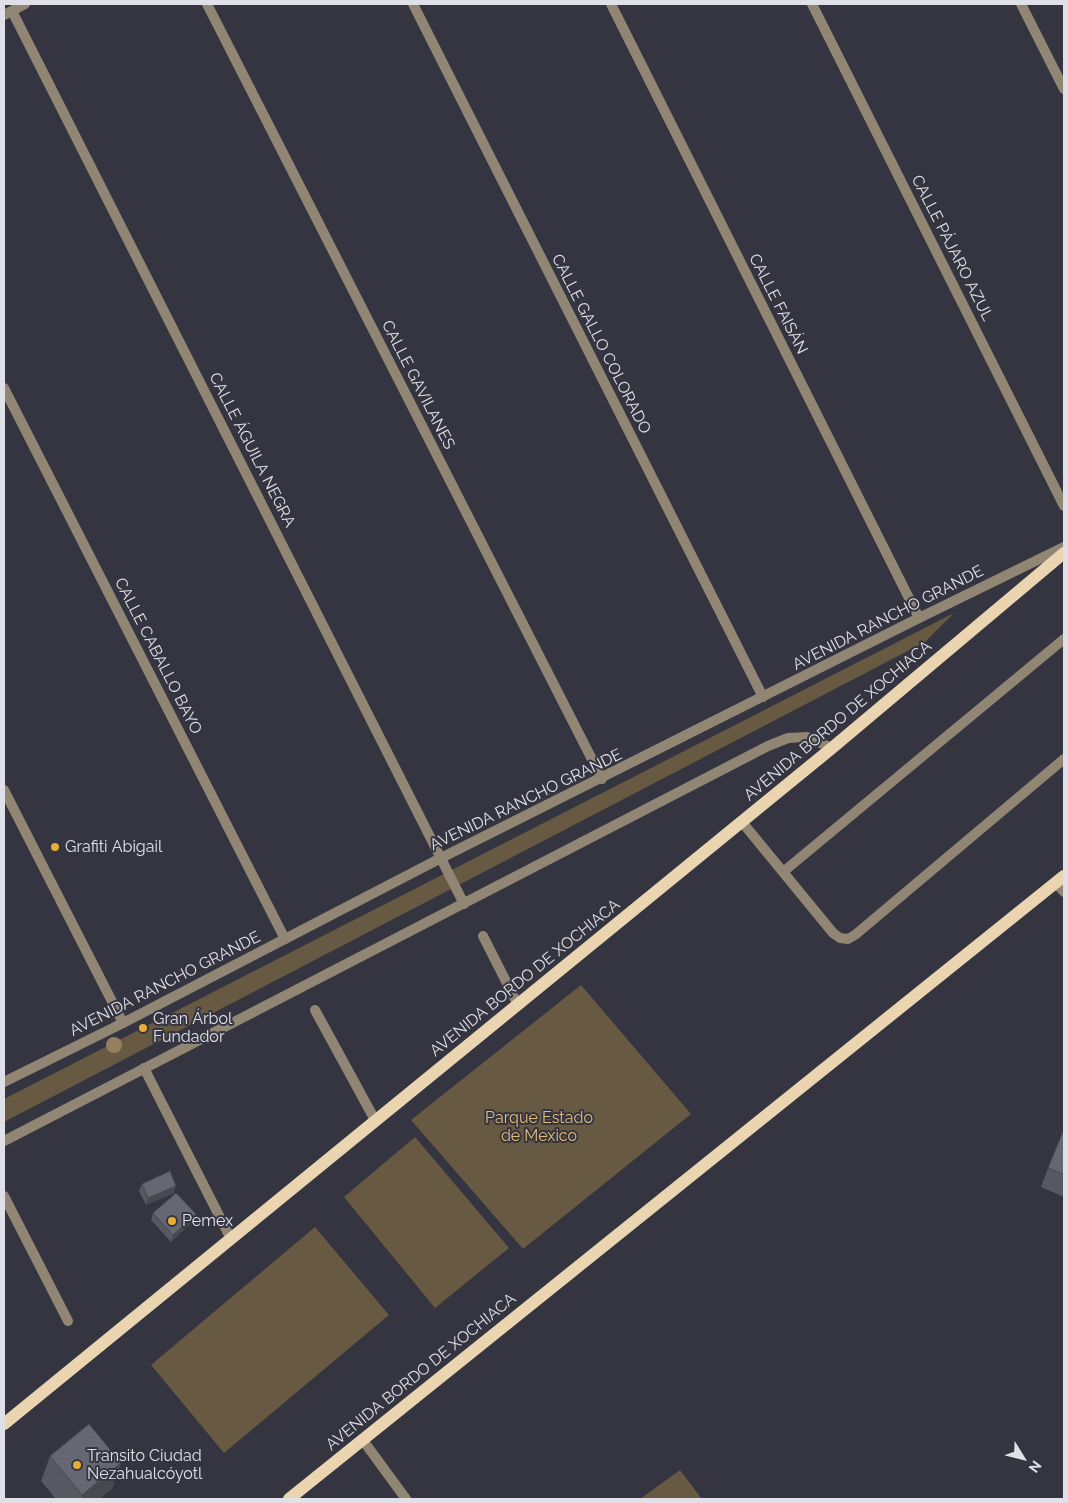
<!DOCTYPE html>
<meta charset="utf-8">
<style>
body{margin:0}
#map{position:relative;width:1068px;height:1503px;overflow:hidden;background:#343540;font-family:Raleway,sans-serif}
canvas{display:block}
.frame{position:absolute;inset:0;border:5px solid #e0e1e8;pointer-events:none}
.north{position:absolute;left:998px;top:1433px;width:50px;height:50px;-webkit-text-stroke:4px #343540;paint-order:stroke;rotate:126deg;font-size:14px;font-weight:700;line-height:20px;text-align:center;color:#e0e1e8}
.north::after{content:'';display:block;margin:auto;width:18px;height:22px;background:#e0e1e8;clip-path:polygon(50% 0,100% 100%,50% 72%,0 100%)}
</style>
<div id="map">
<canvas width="1068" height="1503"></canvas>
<div class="frame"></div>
<div class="north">N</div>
</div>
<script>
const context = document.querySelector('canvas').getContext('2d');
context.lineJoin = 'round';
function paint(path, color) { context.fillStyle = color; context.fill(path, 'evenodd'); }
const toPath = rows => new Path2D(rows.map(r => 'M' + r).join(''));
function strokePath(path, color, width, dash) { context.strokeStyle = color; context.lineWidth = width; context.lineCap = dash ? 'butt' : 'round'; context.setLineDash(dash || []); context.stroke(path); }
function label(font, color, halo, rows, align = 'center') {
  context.font = font + ' Raleway,sans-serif'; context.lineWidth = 4; context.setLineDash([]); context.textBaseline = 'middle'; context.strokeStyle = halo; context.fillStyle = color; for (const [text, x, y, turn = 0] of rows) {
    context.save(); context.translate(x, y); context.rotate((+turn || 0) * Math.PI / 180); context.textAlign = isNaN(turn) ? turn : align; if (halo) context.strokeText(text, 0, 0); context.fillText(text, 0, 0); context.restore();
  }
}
paint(toPath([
 [954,613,925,642,4,1122,4,1099],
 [581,985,691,1114,523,1249,411,1120],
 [415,1137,509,1248,435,1308,344,1197],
 [315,1227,389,1315,224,1453,151,1365],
 [680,1470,702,1499,640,1499]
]), '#675942');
strokePath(toPath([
 [1064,639,783,872,833,933,840,938,848,939,855,935,1064,759],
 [742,822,783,872],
 [1056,883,1064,892]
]), '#918674', 10);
strokePath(toPath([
 [207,4,602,779],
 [413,4,763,697],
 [611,4,919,618],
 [812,4,1064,506],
 [1021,4,1064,89],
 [12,11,464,904],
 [4,15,25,4],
 [4,388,285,939],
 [4,790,123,1023],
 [483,936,518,1005],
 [315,1010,375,1120],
 [144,1068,231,1239],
 [4,1196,68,1321],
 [362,1439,406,1499]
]), '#918674', 10);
strokePath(toPath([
 [4,1082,123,1023,441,858,919,618,1064,547],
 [4,1141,768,746,788,738,807,737,832,748]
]), '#918674', 10);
strokePath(toPath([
 [4,1424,832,748,1064,553],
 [289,1499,1064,876]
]), '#ebd5b0', 12);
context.fillStyle = '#947f60';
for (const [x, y] of [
 [114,1045]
]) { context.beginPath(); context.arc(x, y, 8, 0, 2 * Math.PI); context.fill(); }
paint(toPath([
 [1064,1129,1064,1197,1041,1187,1048,1168],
 [142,1184,174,1193,146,1205,139,1191],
 [153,1213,193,1221,171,1242,151,1220],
 [50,1456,121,1463,112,1489,99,1499,56,1499,41,1481]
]), '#575962');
paint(toPath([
 [176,1186,174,1193,146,1205,148,1198],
 [196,1214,193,1221,171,1242,173,1235],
 [121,1463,112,1489,99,1499,81,1499,82,1495]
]), '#474850');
const building = toPath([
 [1064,1129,1064,1174,1048,1168,1064,1129],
 [170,1171,176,1186,148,1198,142,1184,170,1171],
 [176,1193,196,1214,173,1235,153,1213,176,1193],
 [89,1424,121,1463,82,1495,50,1456,89,1424]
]);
paint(building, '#656772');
strokePath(building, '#474850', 1);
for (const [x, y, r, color] of [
 [55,847,5,"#e7ac37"],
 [143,1028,5,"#e7ac37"],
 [172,1221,5,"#e7ac37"],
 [77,1465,5,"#e7ac37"]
]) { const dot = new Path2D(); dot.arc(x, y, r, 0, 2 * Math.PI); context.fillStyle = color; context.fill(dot); strokePath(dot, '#343540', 2); }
label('16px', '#e0e1e8', '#343540', [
 ["CALLE PÁJARO AZUL",952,248,63],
 ["CALLE FAISÁN",778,304,63],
 ["CALLE GALLO COLORADO",601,344,63],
 ["CALLE GAVILANES",418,385,63],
 ["CALLE ÁGUILA NEGRA",252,450,63],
 ["AVENIDA RANCHO GRANDE",888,618,-27],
 ["CALLE CABALLO BAYO",158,656,63],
 ["AVENIDA BORDO DE XOCHIACA",838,721,-40],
 ["AVENIDA RANCHO GRANDE",526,800,-26],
 ["AVENIDA BORDO DE XOCHIACA",525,978,-39],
 ["AVENIDA RANCHO GRANDE",165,984,-27],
 ["AVENIDA BORDO DE XOCHIACA",421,1372,-39]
]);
label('16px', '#e0e1e8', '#343540', [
 ["Grafiti Abigail",65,847],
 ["Gran Árbol",153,1019],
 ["Fundador",153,1037],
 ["Pemex",182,1221],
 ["Transito Ciudad",87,1456],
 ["Nezahualcóyotl",87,1474]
], 'left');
label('16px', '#e2bc7a', '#343540', [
 ["Parque Estado",539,1118],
 ["de Mexico",539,1136]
]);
</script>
